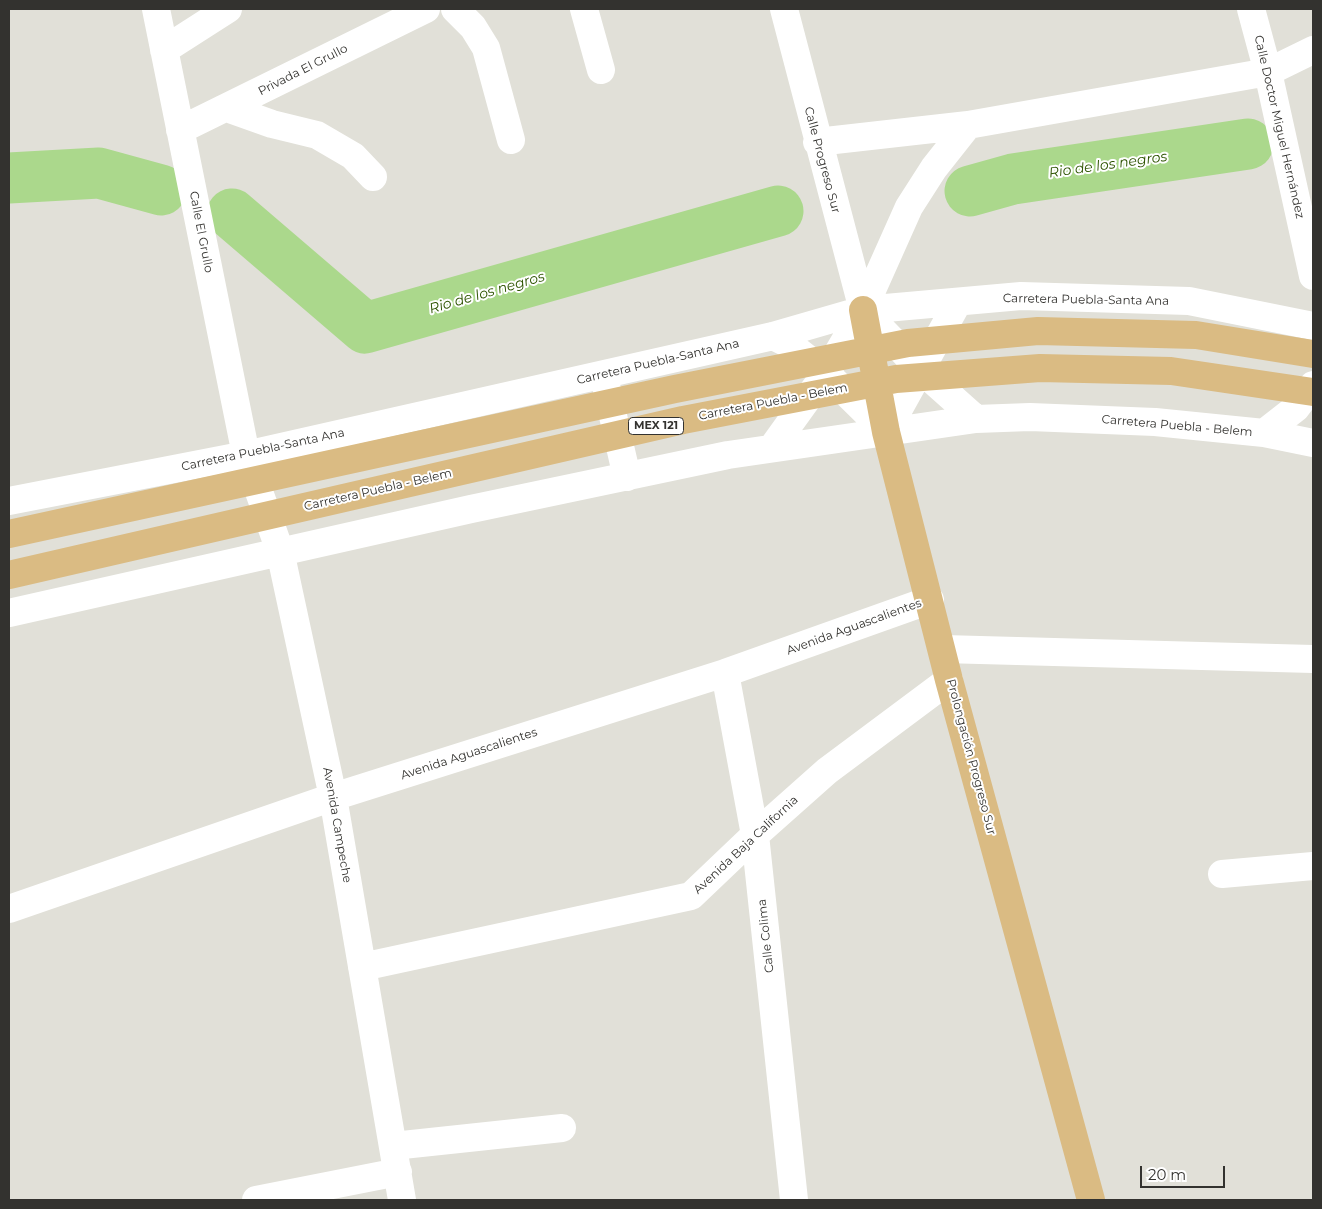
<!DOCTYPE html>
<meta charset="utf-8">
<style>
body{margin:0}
#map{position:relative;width:1322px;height:1209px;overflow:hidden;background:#e1e0d8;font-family:Montserrat,sans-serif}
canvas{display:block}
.frame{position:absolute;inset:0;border:10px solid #33322f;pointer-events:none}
.scale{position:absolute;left:1140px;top:1166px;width:85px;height:22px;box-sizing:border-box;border:2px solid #33322f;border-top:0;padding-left:6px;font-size:15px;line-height:18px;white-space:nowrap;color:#33322f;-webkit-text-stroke:4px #fff;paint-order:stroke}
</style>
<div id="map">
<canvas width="1322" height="1209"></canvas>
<div class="frame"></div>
<div class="scale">20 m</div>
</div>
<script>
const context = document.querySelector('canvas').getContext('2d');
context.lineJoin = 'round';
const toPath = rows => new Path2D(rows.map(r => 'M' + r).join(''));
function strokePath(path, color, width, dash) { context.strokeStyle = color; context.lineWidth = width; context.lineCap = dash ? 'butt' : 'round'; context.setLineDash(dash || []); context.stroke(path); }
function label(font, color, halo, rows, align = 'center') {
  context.font = font + ' Montserrat,sans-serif'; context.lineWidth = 4; context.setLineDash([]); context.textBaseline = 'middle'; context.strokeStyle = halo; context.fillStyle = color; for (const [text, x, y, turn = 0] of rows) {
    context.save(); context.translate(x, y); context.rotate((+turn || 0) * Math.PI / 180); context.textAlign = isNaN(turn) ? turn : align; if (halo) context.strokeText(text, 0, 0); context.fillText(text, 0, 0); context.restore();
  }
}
strokePath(toPath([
 [9,178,99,173,161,190],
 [970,191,1013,179,1248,144],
 [232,214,365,328,778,211]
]), '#abd88c', 51);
strokePath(toPath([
 [156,9,246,455,280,551,333,797,402,1200],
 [455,9,473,27,486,48,511,140],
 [584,9,601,70],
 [784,9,863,310,921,370,976,419],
 [1251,9,1268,72,1313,276],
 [164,50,228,9],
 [227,108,272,124,317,135,353,156,373,177],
 [180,130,426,9],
 [817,142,968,125,1268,72,1313,50],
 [773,336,789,344,826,373,886,432,958,302],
 [605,381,627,477],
 [1264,433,1296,408,1313,385],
 [772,448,826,373,863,310,909,207,934,168,968,125],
 [9,501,246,455,773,336,863,310,1021,296,1189,301,1313,326],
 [9,613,471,509,728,455,976,419,1030,417,1155,422,1264,433,1313,443],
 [943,649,1313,659],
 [725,673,755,835,794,1200],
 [1222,874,1313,866],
 [9,909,333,797,725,673,930,600],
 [362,967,691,896,755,835,827,771,949,680],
 [393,1146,562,1128],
 [256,1200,398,1172]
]), '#fff', 28);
strokePath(toPath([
 [863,310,886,432,949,680,1091,1200],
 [9,534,675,389,908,343,1038,331,1196,335,1313,354],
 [9,575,683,420,896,379,1040,368,1171,371,1313,392]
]), '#dabb83', 28);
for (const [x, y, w] of [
 [656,426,55]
]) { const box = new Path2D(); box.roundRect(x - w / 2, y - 8.5, w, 17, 4); context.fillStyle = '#fff'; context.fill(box); strokePath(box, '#33322f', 1); }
label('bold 11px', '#33322f', null, [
 ["MEX 121",656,426]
]);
label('12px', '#33322f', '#fff', [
 ["Privada El Grullo",303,70,-27],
 ["Calle Doctor Miguel Hernández",1279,127,77],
 ["Calle Progreso Sur",822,160,75],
 ["Calle El Grullo",201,232,79],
 ["Carretera Puebla-Santa Ana",1086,300,1],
 ["Carretera Puebla-Santa Ana",658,362,-13],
 ["Carretera Puebla - Belem",773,402,-11],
 ["Carretera Puebla - Belem",1177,426,5],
 ["Carretera Puebla-Santa Ana",263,450,-12],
 ["Carretera Puebla - Belem",378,490,-13],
 ["Avenida Aguascalientes",854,627,-20],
 ["Avenida Aguascalientes",469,754,-18],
 ["Prolongación Progreso Sur",971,757,75],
 ["Avenida Campeche",337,825,80],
 ["Avenida Baja California",746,845,-43],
 ["Calle Colima",766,936,-96]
]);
label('italic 14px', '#2d5300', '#fff', [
 ["Rio de los negros",1108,165,-8],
 ["Rio de los negros",487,293,-16]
]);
</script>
